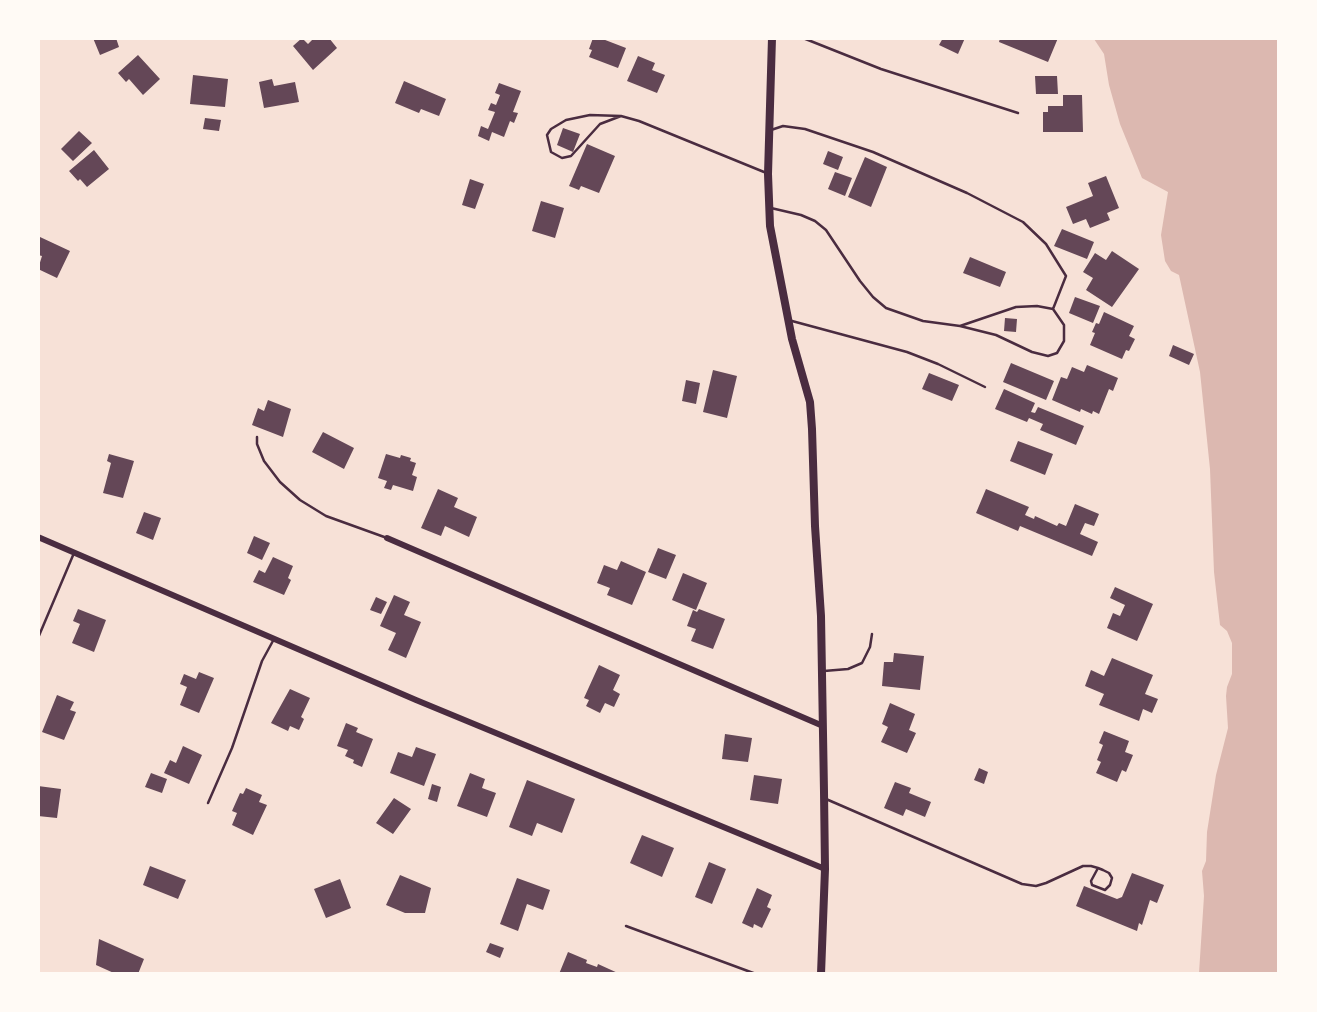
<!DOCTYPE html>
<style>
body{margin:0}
#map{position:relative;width:1317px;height:1012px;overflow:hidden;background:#f7e1d7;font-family:Lato,sans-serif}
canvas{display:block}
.frame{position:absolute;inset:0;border:40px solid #fffaf5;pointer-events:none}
</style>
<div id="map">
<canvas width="1317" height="1012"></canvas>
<div class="frame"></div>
</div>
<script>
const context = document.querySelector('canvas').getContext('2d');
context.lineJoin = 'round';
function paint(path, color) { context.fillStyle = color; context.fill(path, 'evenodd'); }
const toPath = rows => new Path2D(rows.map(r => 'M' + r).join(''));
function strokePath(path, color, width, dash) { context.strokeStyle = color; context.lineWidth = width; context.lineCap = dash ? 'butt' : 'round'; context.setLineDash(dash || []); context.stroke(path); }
paint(toPath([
 [1094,39,1278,39,1278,973,1199,973,1204,896,1202,871,1206,861,1207,832,1216,775,1228,728,1226,696,1227,687,1232,674,1232,643,1227,631,1220,625,1214,572,1210,469,1200,372,1179,275,1171,271,1165,261,1161,235,1168,192,1142,178,1120,124,1109,85,1104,54]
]), '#dcb8b0');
paint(toPath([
 [93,38,116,38,119,47,100,55],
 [302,38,308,44,314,38,329,38,337,48,313,70,293,46],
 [593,38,600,38,626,48,618,68,589,57,592,50,589,49],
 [943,38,965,38,958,54,939,45],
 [1000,38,1058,38,1048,62,999,42],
 [138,55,160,79,143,95,129,79,126,82,118,73],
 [638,56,655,63,652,70,665,75,657,93,627,81],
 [193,75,228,79,225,107,190,104],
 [1035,76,1057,76,1058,94,1036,94],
 [272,79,274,86,295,82,299,102,264,108,259,82],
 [404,81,446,99,439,116,421,109,419,113,395,103],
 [499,83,521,91,513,112,518,113,514,123,510,121,504,137,492,132,489,141,478,136,481,126,488,129,495,112,488,110,491,103,496,105,500,95,495,93],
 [1063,95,1082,95,1083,132,1043,132,1043,112,1048,112,1048,106,1063,106],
 [205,118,221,120,219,131,203,129],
 [563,128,580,134,573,152,557,145],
 [79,131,92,143,73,161,61,149],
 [587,144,615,156,599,193,581,186,579,190,569,186],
 [94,150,109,169,87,187,80,179,78,181,69,171],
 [828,151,843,157,838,170,823,164],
 [865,157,887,167,871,207,848,197],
 [835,172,852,178,845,196,828,189],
 [1106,176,1119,208,1107,213,1110,220,1090,228,1086,219,1073,224,1066,207,1093,196,1088,183],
 [470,179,484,184,475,209,462,205],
 [541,201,564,208,555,238,532,231],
 [1062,229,1094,242,1087,259,1054,246],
 [40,237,70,251,57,278,38,269,42,256,38,255],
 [1112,251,1139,269,1112,307,1086,290,1093,278,1083,272,1095,253,1106,260],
 [970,257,1006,272,1000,287,963,273],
 [1075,297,1100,306,1093,323,1069,313],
 [1104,312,1134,326,1129,336,1135,339,1129,351,1126,350,1122,359,1090,345,1095,333,1092,332,1096,323,1099,324],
 [1005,318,1017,319,1016,332,1004,331],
 [1173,345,1194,354,1189,365,1169,356],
 [1011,363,1054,381,1046,400,1003,382],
 [1087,365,1118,378,1113,391,1109,389,1099,414,1093,411,1092,414,1081,409,1080,412,1052,400,1061,377,1067,379,1072,367,1084,372],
 [713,370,737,376,727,418,703,412],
 [929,373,959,385,952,401,922,389],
 [686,380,700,383,696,404,682,401],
 [1004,389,1035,403,1031,412,1035,413,1038,407,1084,426,1076,445,1040,430,1043,424,1029,418,1027,422,995,409],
 [268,400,291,409,283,437,252,425,258,408,264,411],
 [323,432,354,448,344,469,312,452],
 [1018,441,1053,454,1045,475,1010,461],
 [109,454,134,461,123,498,103,493,111,463,107,461],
 [386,454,400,458,401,455,411,458,410,461,416,463,412,475,417,477,413,491,393,485,391,490,384,488,387,481,378,478],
 [438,489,458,498,454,507,477,517,469,537,445,526,441,536,421,528],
 [986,489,1029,507,1025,515,1034,519,1035,516,1057,526,1059,523,1066,526,1075,504,1099,514,1094,526,1085,523,1080,534,1098,542,1092,556,1020,526,1018,531,976,513],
 [144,512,161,518,153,540,136,533],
 [254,536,270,543,262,560,247,553],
 [658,548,676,555,666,579,648,572],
 [273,557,293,566,288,578,291,580,284,595,253,582,259,570,265,573],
 [621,561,646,572,632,605,607,595,610,588,597,583,604,565,617,570],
 [683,573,707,583,696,610,672,600],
 [1115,587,1153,604,1137,641,1107,628,1113,613,1120,616,1125,605,1110,598],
 [394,595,410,602,404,615,421,622,406,658,388,650,396,633,380,626],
 [376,597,387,602,381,614,370,610],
 [78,609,106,620,94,652,72,643,80,624,73,621],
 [699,609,725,619,713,649,691,641,696,629,687,626,693,610,697,612],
 [894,653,924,656,920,690,882,686,884,662,893,662],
 [1112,658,1153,675,1145,694,1158,699,1152,713,1143,709,1139,721,1099,705,1104,694,1085,686,1091,670,1104,676],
 [599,665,620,675,613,690,620,694,614,707,605,703,600,713,586,706,589,700,584,698],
 [199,672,214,678,199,713,180,705,187,687,180,684,184,674,196,679],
 [290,689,310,698,301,717,304,719,299,730,290,726,288,731,271,723],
 [57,695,74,702,70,710,76,712,64,740,42,732],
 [890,703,915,714,909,730,916,733,907,753,881,742,888,727,882,724],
 [346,723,358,728,356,732,373,739,362,767,353,763,354,760,345,756,348,750,337,746],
 [1104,731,1129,741,1125,752,1133,755,1126,772,1122,770,1117,782,1096,773,1101,762,1097,760,1103,745,1099,743],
 [725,734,752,738,748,762,722,759],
 [183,746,202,755,189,784,164,773,170,760,176,763],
 [416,747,436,754,424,786,390,773,398,752,412,757],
 [979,768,988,772,984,784,974,780],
 [151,773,167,779,162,793,145,787],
 [470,773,485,779,482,788,496,793,487,817,457,806],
 [754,775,782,779,778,804,750,800],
 [527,780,575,799,562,833,537,823,532,836,509,827],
 [895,782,911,788,909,793,931,802,925,817,906,809,903,816,884,808],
 [432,784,441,787,437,802,428,799],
 [38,786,61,789,57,818,38,816],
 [246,788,262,795,259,802,267,805,253,835,232,825,237,813,232,811,240,793,243,794],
 [394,798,411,809,393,834,376,823],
 [642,835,674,848,662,877,630,863],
 [709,862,726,869,712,904,695,897],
 [150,866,186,880,178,899,143,885],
 [1132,873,1164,885,1157,903,1150,900,1142,925,1139,923,1137,931,1076,906,1084,886,1117,899,1122,897],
 [400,875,431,888,425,913,405,913,386,905],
 [517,878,550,890,543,910,527,904,518,931,500,924],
 [340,879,351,908,326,918,314,889],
 [757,888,772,895,767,907,771,909,762,928,754,924,753,928,742,923],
 [99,939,144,959,138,974,116,974,96,965],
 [490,943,504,948,500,958,486,952],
 [568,952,587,960,586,963,597,967,598,964,620,974,559,974]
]), '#644757');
strokePath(toPath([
 [803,38,881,69,1018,113],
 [621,116,600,124,571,156,562,158,551,152,547,135,551,129,566,120,590,115,621,116,639,121,764,172],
 [771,130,783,126,805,129,873,152,967,193,1023,222,1046,244,1066,276,1053,309],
 [771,208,801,215,815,221,826,230,860,281,873,297,886,308,923,321,960,326,996,335,1032,352,1048,356,1057,353,1064,341,1064,325,1053,309,1037,306,1016,307,960,326],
 [792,321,907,352,938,364,985,387],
 [257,437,257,444,264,461,280,482,300,500,326,516,387,538],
 [38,638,74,553],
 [824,671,848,669,862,663,870,647,872,634],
 [826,799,1022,884,1036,886,1046,883,1083,866,1091,866,1098,868,1103,870,1109,873,1112,878,1110,885,1105,890,1092,885,1091,881,1098,868],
 [208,803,232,748,262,661,274,639],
 [626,926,756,974]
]), '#4a2c40', 2.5);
strokePath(toPath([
 [38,537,416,700,825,869],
 [387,538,823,726]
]), '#4a2c40', 6);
strokePath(toPath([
 [772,38,768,174,770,226,792,339,810,402,812,429,815,526,821,616,824,792,825,869,821,974]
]), '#4a2c40', 8);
</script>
